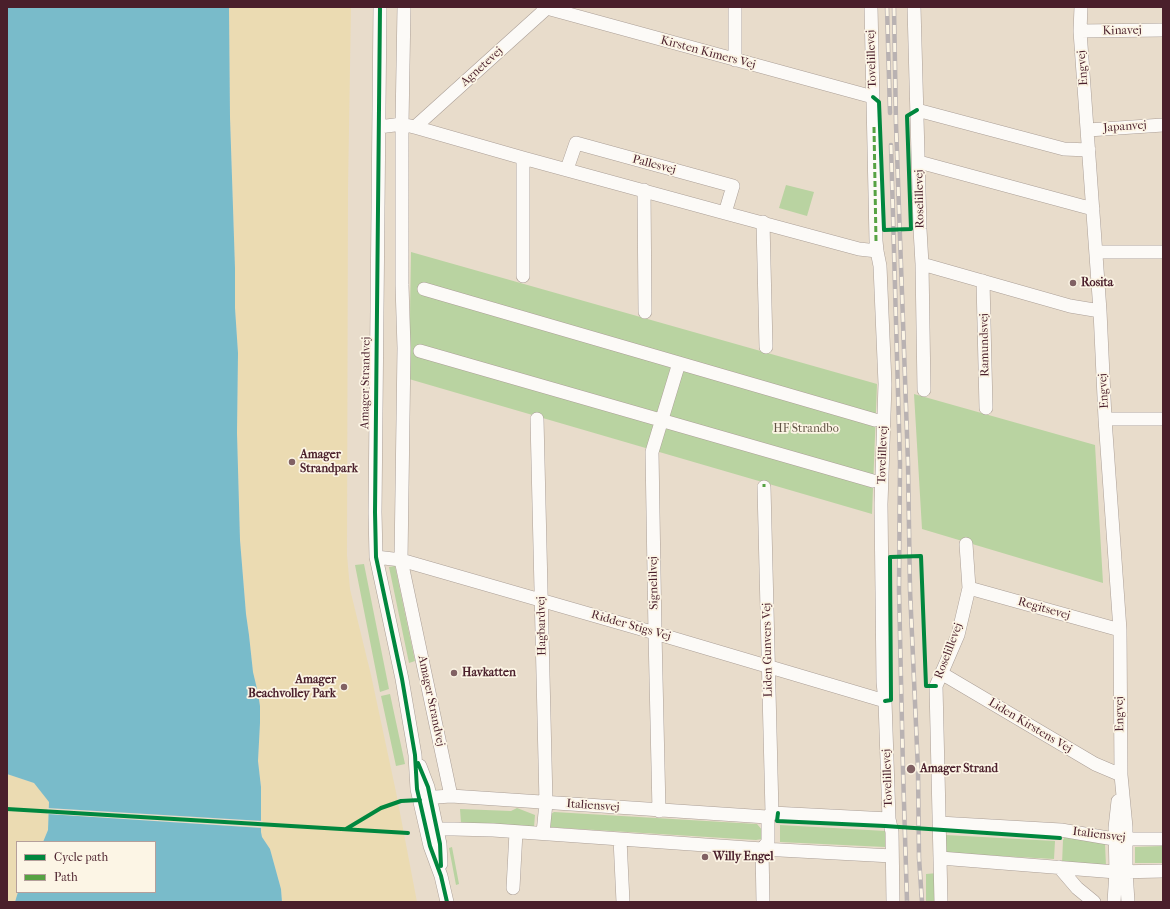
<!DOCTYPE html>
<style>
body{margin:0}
#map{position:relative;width:1170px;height:909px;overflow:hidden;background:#e8dccb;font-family:"IM FELL French Canon",serif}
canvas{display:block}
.frame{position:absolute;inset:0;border:8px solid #4a1f2b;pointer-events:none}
.legend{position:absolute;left:16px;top:841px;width:140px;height:52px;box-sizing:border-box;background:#fcf5e5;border:1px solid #b59f9b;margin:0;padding:5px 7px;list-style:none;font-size:12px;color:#4a1f2b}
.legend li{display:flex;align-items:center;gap:8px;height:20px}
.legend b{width:20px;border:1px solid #b59f9b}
</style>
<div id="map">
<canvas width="1170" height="909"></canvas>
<div class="frame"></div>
<ul class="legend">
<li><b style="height:5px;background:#00873e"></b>Cycle path</li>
<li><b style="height:5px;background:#56a243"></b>Path</li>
</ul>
</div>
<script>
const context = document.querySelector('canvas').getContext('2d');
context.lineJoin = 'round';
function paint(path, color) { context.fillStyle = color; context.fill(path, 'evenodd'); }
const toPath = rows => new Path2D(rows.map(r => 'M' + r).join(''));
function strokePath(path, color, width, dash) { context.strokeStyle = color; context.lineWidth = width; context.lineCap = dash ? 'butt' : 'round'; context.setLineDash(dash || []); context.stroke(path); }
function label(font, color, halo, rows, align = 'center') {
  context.font = font + ' "IM FELL French Canon",serif'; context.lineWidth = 3.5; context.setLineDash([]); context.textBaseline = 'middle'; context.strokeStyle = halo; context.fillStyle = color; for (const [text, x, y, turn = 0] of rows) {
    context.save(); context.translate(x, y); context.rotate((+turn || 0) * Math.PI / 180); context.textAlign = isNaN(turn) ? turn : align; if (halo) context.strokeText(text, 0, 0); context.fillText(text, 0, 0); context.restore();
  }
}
paint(toPath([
 [786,185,814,192,807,216,779,208],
 [411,252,877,384,872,514,409,379],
 [914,394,1095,445,1103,583,922,529],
 [364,564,389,689,380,692,355,565],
 [395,566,415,661,409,663,389,567],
 [390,694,405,764,396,766,381,696],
 [517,808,535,815,534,827,461,823,460,809,511,811],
 [554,812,757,824,763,831,762,839,756,840,547,827,548,816],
 [780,825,886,831,885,847,780,842],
 [946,835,1055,841,1054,859,946,853],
 [1066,835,1105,844,1106,866,1062,864,1063,840],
 [1163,846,1163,863,1135,863,1135,847],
 [452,847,459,884,456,885,449,848],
 [938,873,938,902,926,902,926,874]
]), '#b9d3a1');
paint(toPath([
 [229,7,351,7,348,188,347,555,350,589,371,675,396,792,417,902,282,902,281,889,270,849,262,837,261,832,261,787,258,761,260,723,260,706,258,693,253,672,249,635,246,614,240,540,237,433,238,353,235,308,235,268,230,117],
 [7,774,34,783,50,802,48,830,43,842,17,842,17,892,18,892,15,902,7,902]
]), '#ebdbb2');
paint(toPath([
 [7,7,229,7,230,117,235,268,235,308,238,353,237,433,240,540,246,614,249,635,253,672,258,693,260,706,260,723,258,761,261,787,261,832,262,837,270,849,281,889,282,902,15,902,18,892,155,892,155,842,43,842,48,830,49,802,34,783,7,774]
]), '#79bbca');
paint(toPath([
 [47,808,263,821,262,828,47,814]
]), '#e8dccb');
const minor = toPath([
 [380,7,375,512,376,557,402,679,415,755,417,789,430,846,441,876,447,902],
 [404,7,402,124,402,285,404,348,401,560,451,796],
 [543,7,873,97],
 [735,7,735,60],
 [871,7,876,241,877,251,880,266,885,384,881,504,883,682,885,701,889,819,892,832,893,902],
 [914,7,920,229,922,264,924,390],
 [1081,7,1080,31,1100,311,1105,419,1120,630,1121,775,1126,827,1126,871,1128,902],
 [1080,31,1163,30],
 [917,110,1064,149,1089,150],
 [379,127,402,124,418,128,523,158,725,213,859,249,877,251],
 [415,127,548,7],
 [1088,130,1163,125],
 [523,158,523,276],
 [919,162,1093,209],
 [567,169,576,143,733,186,725,213],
 [644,190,645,312],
 [763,222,766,347],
 [1096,252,1163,252],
 [922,264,1070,306,1100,311],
 [983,281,986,408],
 [424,289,875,420],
 [420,351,873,481],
 [537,419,546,803,543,833],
 [1105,419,1163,419],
 [764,487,772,813],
 [376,557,401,560,655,633,885,701],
 [969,588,1120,630],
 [941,673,1095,764,1121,775],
 [420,766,428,787,440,844,441,864],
 [420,800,436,797,451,796,767,817,772,813,889,819],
 [659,811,655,633,652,452,679,363],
 [939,823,1061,830,1114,839,1163,839],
 [427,831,437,829,454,829,493,830,762,849,892,856],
 [620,839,623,902],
 [940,858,1116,872,1163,871],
 [1059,867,1077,888,1094,902],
 [513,888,516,832],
 [763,902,762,849,768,842,768,823,767,817],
 [941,902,936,686,958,635,969,588,966,544],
 [1114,902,1116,872,1115,828,1118,801]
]);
strokePath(minor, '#ab9f97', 14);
strokePath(minor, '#fcfaf7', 13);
const rail = toPath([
 [887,7,890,113],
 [894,7,896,124,908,463,910,590,918,770,919,858,922,902],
 [891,145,900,463,899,590,903,770,907,902]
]);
strokePath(rail, '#b9b2b2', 4.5);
strokePath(rail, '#fcf5e5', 3, [9]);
strokePath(toPath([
 [874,127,876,241],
 [764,487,764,484]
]), '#56a243', 3, [6, 3]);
strokePath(toPath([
 [380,7,375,512,376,557,402,679,415,755,417,789,430,846,441,876,447,902],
 [873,97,879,102,884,230,911,229,907,116,917,110],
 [885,701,891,700,890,557,921,556,926,686,936,686],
 [418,763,428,787,440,844,441,866],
 [7,809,408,833],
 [778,813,777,821,885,826,1060,838],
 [346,829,381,808,401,801,420,800]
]), '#00873e', 4);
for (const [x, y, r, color] of [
 [1073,283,4,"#816163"],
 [292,462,4,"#816163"],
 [454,673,4,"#816163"],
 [344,687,4,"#816163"],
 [911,769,5,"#816163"],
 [705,857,4,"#816163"]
]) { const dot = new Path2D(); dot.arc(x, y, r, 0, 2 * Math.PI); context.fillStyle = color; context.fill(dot); strokePath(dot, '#fcf5e5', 1.5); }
label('12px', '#4a1f2b', '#fcf5e5', [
 ["Kinavej",1122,31,-1],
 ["Kirsten Kimers Vej",708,53,15],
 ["Tovelillevej",872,59,-92],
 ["Agnetevej",482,67,-42],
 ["Engvej",1083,68,-94],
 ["Japanvej",1125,127,-4],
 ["Pallesvej",654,165,15],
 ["Roselillevej",920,199,-91],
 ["Ramundsvej",985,345,-91],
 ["Amager Strandvej",366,383,-89],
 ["Engvej",1104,391,-93],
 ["Tovelillevej",883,455,-88],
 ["Signelilvej",654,583,-91],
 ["Regitsevej",1044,609,16],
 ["Hagbardvej",542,626,-91],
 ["Ridder Stigs Vej",631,626,16],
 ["Liden Gunvers Vej",768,650,-91],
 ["Roselillevej",949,651,-69],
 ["Amager Strandvej",431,701,78],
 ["Engvej",1120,714,-91],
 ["Liden Kirstens Vej",1030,726,31],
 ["Tovelillevej",888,778,-92],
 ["Italiensvej",593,806,4],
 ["Italiensvej",1099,835,7]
]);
label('bold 12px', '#4a1f2b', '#fcf5e5', [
 ["Rosita",1081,283],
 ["Amager",300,455],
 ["Strandpark",300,469],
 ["Havkatten",462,673],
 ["Amager",336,680,"right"],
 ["Beachvolley Park",336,694,"right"],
 ["Amager Strand",920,769],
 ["Willy Engel",713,857]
], 'left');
label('12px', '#605344', '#fcf5e5', [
 ["HF Strandbo",806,429]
]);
</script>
